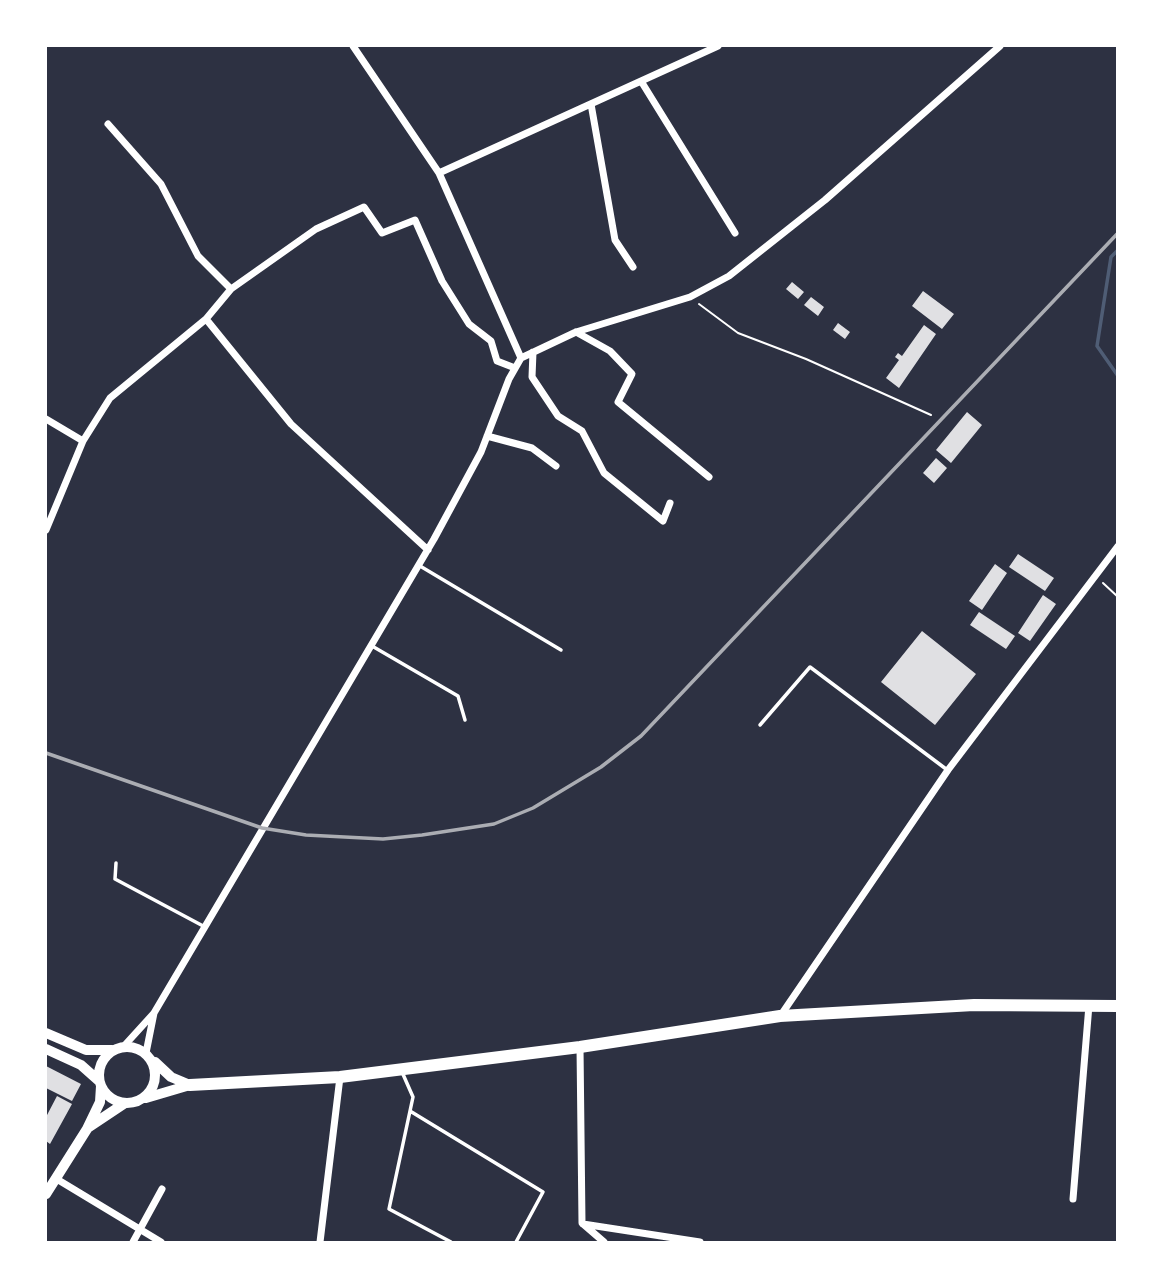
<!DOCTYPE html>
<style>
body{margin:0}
#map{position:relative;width:1163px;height:1288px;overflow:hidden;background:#2d3142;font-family:"IBM Plex Sans",sans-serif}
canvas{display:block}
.frame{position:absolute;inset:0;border:47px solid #fff;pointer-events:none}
</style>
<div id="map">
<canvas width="1163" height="1288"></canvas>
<div class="frame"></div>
</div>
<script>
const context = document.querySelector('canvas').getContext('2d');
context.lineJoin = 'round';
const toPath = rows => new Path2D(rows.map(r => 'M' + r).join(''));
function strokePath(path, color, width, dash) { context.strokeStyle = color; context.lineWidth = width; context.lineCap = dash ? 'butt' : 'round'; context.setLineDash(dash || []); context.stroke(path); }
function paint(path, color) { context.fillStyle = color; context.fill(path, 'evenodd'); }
strokePath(toPath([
 [1118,250,1111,257,1097,346,1118,376]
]), '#4f5d75', 3.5);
paint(toPath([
 [792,282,804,292,798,299,786,289],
 [923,291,954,314,942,329,912,306],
 [811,297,824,307,818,316,804,305],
 [838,323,850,332,845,339,833,330],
 [924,325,936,334,899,388,886,378,899,360,895,357,898,353,902,356],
 [967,412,982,425,951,463,936,450],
 [936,458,947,468,934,483,923,473],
 [1018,554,1054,578,1045,591,1009,567],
 [995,564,1007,573,982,610,969,601],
 [1043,595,1056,604,1030,641,1018,633],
 [979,612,1015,636,1006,649,970,625],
 [922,631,976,674,935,725,881,682],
 [46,1066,81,1084,72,1101,46,1088],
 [57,1096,72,1104,50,1144,46,1141,46,1117]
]), '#e0e0e3');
strokePath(toPath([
 [699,304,738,333,806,359,931,415],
 [1103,583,1118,597]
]), '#fff', 2);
strokePath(toPath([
 [420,566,561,650],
 [372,646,458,696,465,720],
 [760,725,810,667,946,769],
 [116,863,115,879,205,927],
 [402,1072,413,1097,389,1209,451,1242],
 [410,1111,543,1192,516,1242]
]), '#fff', 3.5);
strokePath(toPath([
 [353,46,439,173,521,358],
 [641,81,735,233],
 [591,104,615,240,633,267],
 [108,124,161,184,198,256,231,289],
 [439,173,718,46],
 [206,319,291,424,428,550],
 [576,332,610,351,632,374,618,402,709,477],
 [533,352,532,377,558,416,582,431,604,473,663,521,670,503],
 [46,419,83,441],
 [487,436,532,448,556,466],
 [46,530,83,441,110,398,206,319,231,289,316,229,364,207,382,233,415,220,442,281,469,324,491,341,497,361,515,368],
 [154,1013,434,539,481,452,509,379,521,358,576,332,690,297,729,276,825,200,1000,46],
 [781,1015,948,770,1118,546],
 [124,1046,154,1013,146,1053],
 [580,1047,582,1223,604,1242],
 [55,1178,161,1242],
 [1073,1199,1089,1005],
 [583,1224,700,1242],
 [133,1242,162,1189],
 [320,1242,340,1077]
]), '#fff', 7);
strokePath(toPath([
 [46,1033,86,1050,112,1050],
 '99 1075a28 28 0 1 1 56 0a28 28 0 1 1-56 0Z',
 [46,1049,81,1065,99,1081],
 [155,1062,171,1077,190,1085],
 [146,1098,190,1085],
 [89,1127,125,1103],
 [46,1194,87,1129,100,1102,101,1086]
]), '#fff', 10);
strokePath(toPath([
 [190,1085,340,1077,580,1047,780,1016,974,1005,1118,1006]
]), '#fff', 12);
strokePath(toPath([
 [46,753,262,828,306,835,383,839,422,835,494,824,533,808,601,767,641,736,1118,233]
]), '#abadb3', 3.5);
</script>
